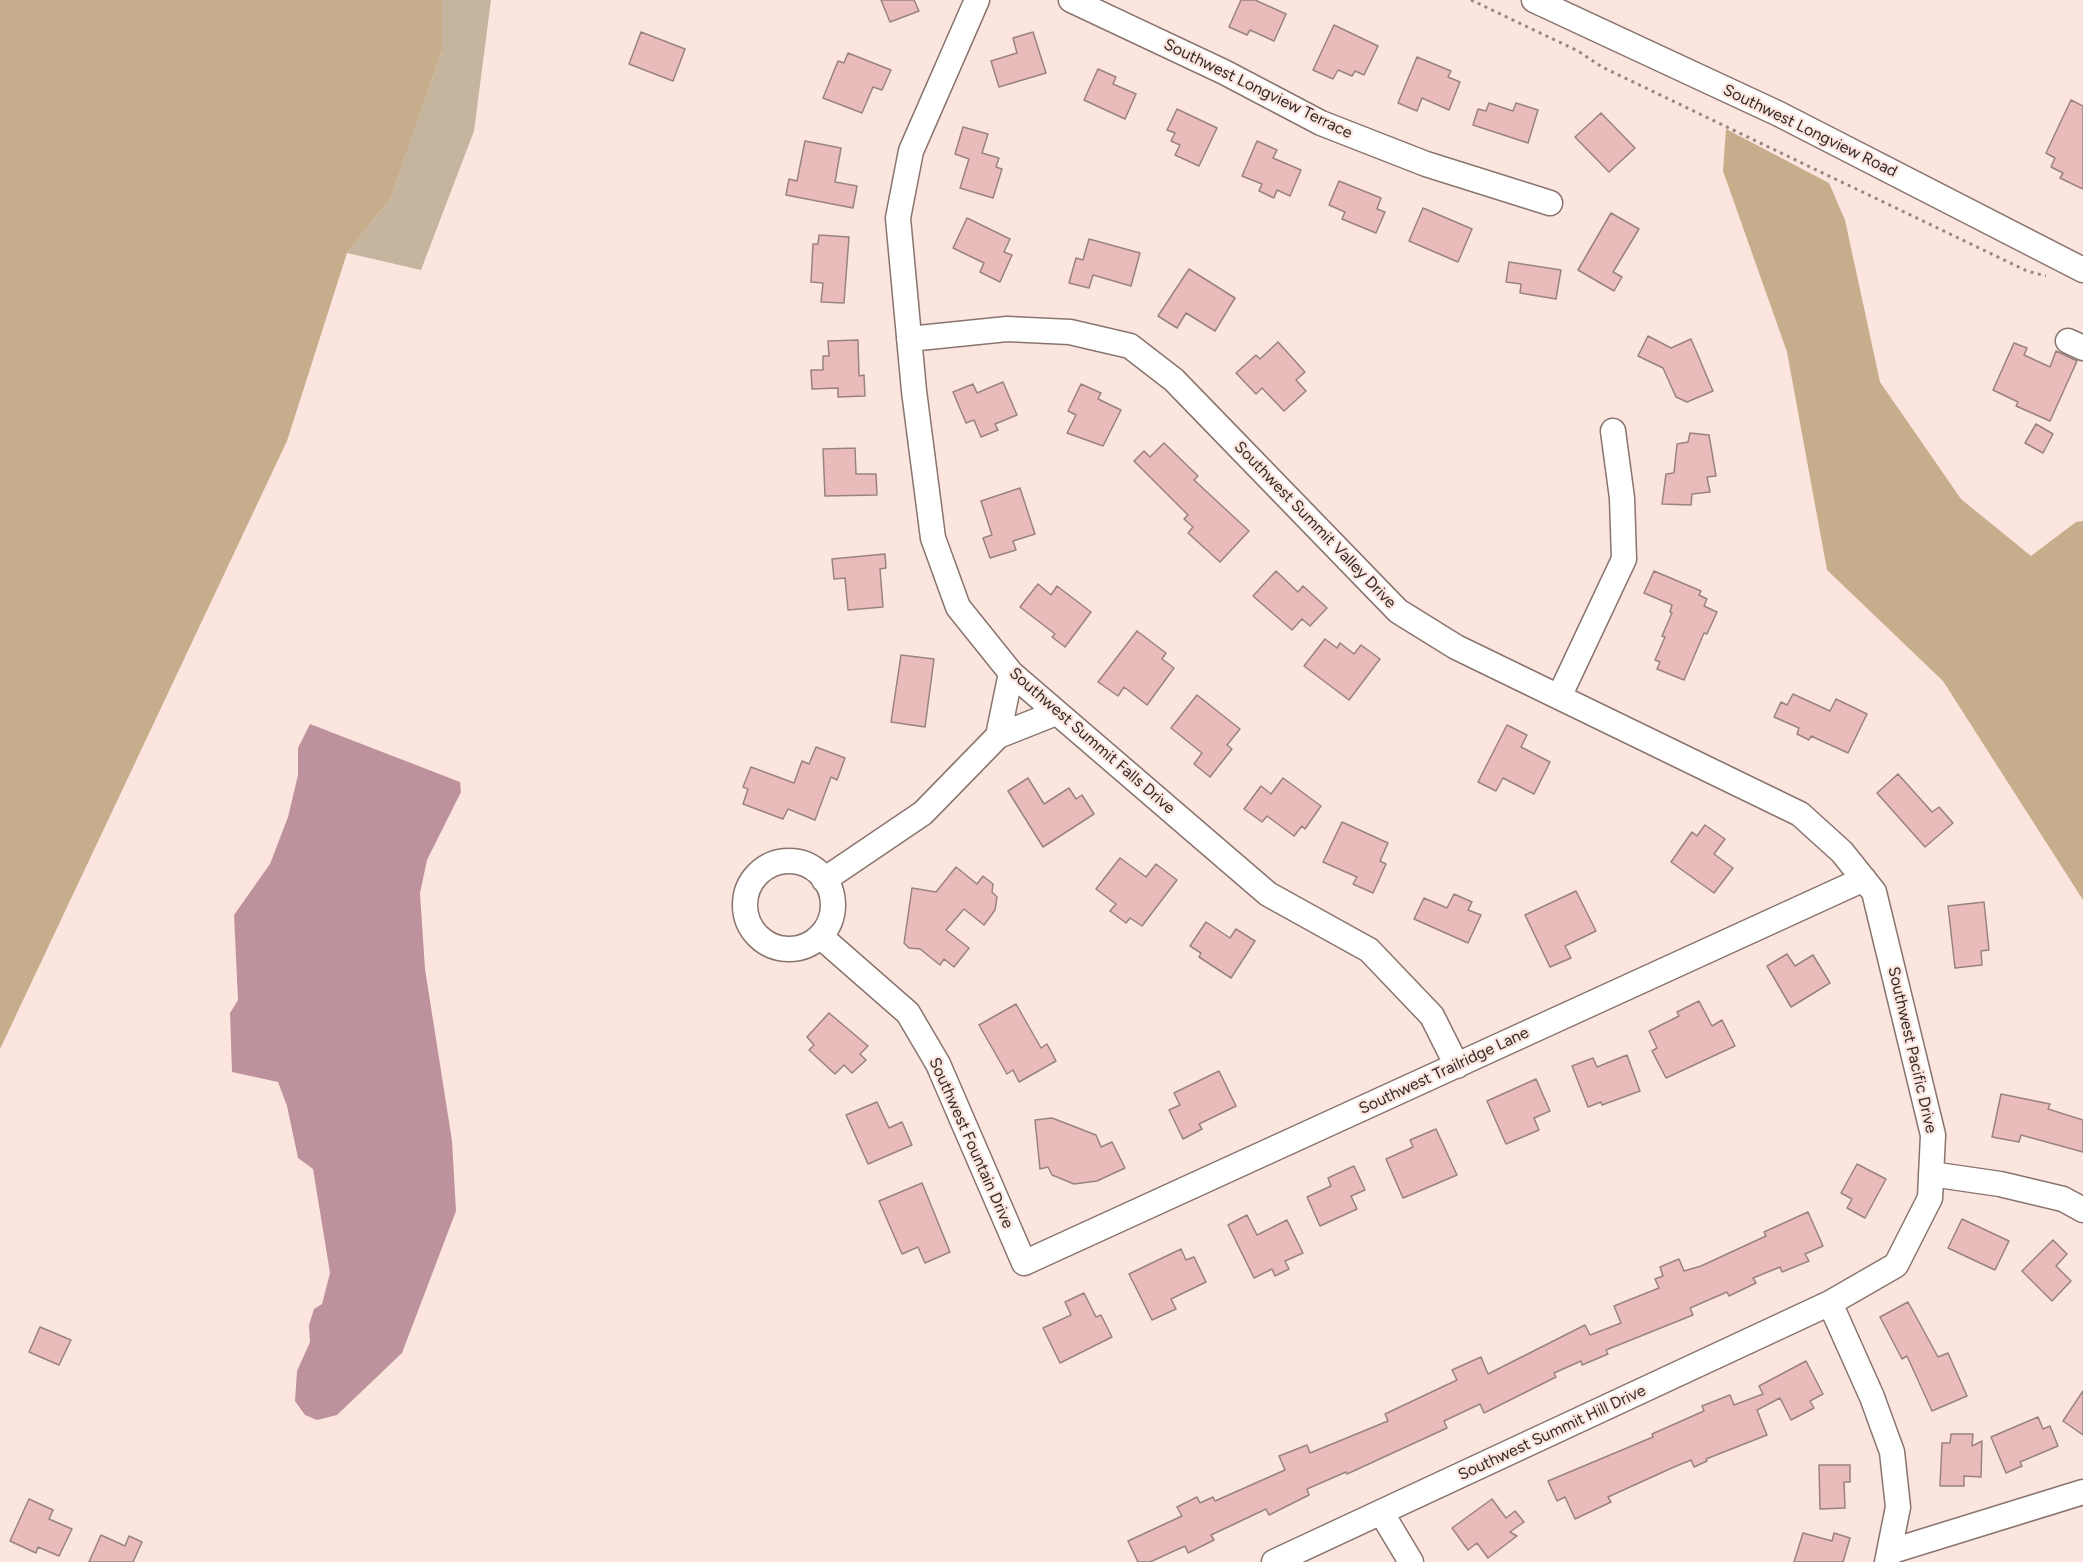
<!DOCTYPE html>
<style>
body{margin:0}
canvas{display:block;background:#fce5de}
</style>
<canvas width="2083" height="1562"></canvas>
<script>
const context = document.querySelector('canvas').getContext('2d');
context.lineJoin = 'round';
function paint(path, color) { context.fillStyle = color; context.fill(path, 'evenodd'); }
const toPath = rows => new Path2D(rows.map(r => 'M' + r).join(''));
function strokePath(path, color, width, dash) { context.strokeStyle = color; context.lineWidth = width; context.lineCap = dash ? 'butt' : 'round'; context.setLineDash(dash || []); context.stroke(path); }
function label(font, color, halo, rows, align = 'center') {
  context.font = font + ' Figtree,sans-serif'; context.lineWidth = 4.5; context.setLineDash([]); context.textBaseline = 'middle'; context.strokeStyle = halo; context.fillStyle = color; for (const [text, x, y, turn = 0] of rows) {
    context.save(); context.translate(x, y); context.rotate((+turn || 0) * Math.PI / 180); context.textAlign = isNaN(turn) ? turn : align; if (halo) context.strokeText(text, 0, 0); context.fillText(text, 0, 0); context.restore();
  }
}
paint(toPath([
 [442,0,491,0,474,131,421,270,347,253,391,198,442,51]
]), '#c5b59f');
paint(toPath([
 [0,0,442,0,442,51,391,198,347,253,287,441,0,1049],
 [1726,129,1829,183,1845,220,1880,382,1961,499,2031,556,2076,522,2083,521,2083,900,1943,681,1827,570,1787,352,1723,171]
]), '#c6ad8c');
paint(toPath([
 [310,724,460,782,461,792,427,860,420,893,425,969,452,1141,456,1211,402,1353,337,1415,317,1420,305,1415,295,1401,297,1371,310,1342,309,1325,314,1309,322,1304,330,1273,313,1169,298,1158,287,1106,278,1082,232,1072,230,1013,238,1000,234,915,270,864,288,817,298,775,298,748]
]), '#bd929d');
const building = toPath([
 [881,0,914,0,919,11,890,22,881,0],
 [1241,0,1255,0,1286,14,1274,41,1250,30,1247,35,1229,27,1241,0],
 [1334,25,1378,46,1364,75,1355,71,1352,76,1338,70,1333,79,1313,70,1334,25],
 [641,32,685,49,673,81,629,64,641,32],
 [1033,32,1046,73,999,87,991,61,1017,53,1013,38,1033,32],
 [848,53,891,70,882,90,873,87,862,113,823,98,838,61,844,63,848,53],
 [1417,57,1451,71,1448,77,1460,82,1449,110,1422,98,1417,111,1398,103,1417,57],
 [1098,69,1116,77,1113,84,1136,94,1125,119,1084,100,1098,69],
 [2071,100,2083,106,2083,189,2060,178,2063,173,2051,167,2055,158,2046,153,2071,100],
 [1489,103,1513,111,1516,103,1538,110,1528,143,1473,125,1478,109,1486,111,1489,103],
 [1177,109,1217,128,1199,166,1175,155,1180,145,1171,141,1175,133,1167,130,1177,109],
 [1601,113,1635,148,1609,172,1575,137,1601,113],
 [963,127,988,134,982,153,999,158,996,167,1002,169,993,198,960,188,969,159,955,154,963,127],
 [805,141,841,148,835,182,857,186,853,208,786,195,789,179,797,181,805,141],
 [1257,141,1277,150,1273,158,1301,170,1290,196,1277,190,1274,198,1259,191,1262,184,1242,176,1257,141],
 [1339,181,1381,198,1377,209,1385,212,1376,233,1342,219,1345,212,1329,205,1339,181],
 [1423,208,1472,229,1458,262,1409,241,1423,208],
 [1611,213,1639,229,1613,272,1622,277,1614,291,1578,270,1611,213],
 [967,218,1010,239,1004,252,1012,255,1000,282,980,272,984,263,953,248,967,218],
 [819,235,849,237,844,303,821,302,823,283,811,282,813,244,818,244,819,235],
 [1089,239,1140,253,1131,286,1093,275,1089,288,1069,283,1076,258,1083,260,1089,239],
 [1509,262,1561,270,1556,299,1520,293,1521,284,1506,282,1509,262],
 [1189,269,1235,298,1215,331,1186,313,1177,328,1158,316,1189,269],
 [1648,336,1671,348,1691,339,1713,391,1687,402,1676,397,1663,368,1638,356,1648,336],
 [858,340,859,376,864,375,865,396,838,397,838,388,812,389,811,370,823,370,823,356,829,356,828,341,858,340],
 [1278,342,1305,372,1296,380,1306,391,1284,411,1262,388,1256,394,1236,373,1256,355,1260,359,1278,342],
 [2014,343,2027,348,2024,355,2050,367,2056,351,2077,361,2050,421,2016,406,2018,402,1993,390,2014,343],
 [1003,382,1017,415,995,424,998,430,981,437,974,420,966,423,953,392,973,384,977,393,1003,382],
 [1081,384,1101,393,1098,399,1121,410,1103,446,1067,433,1076,415,1068,411,1081,384],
 [2036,424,2053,434,2043,453,2025,443,2036,424],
 [1690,433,1709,435,1716,476,1707,477,1710,492,1692,494,1691,505,1662,504,1666,474,1674,473,1677,444,1688,442,1690,433],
 [1164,443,1198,476,1194,480,1249,531,1220,562,1188,533,1193,527,1184,519,1188,515,1134,461,1144,451,1150,457,1164,443],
 [855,448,856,474,876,474,877,495,825,496,823,449,855,448],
 [1020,488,1035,534,1013,541,1016,550,990,558,983,538,992,535,981,501,1020,488],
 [885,554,886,568,880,569,883,607,848,610,845,578,834,579,832,559,885,554],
 [1276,571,1298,592,1303,586,1327,608,1310,626,1302,619,1292,630,1253,596,1276,571],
 [1654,571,1701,591,1699,595,1707,599,1704,606,1717,612,1707,634,1704,633,1684,680,1657,669,1660,662,1655,660,1665,637,1662,636,1672,613,1670,612,1672,605,1644,593,1654,571],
 [1038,584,1051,595,1057,586,1091,612,1065,647,1052,637,1055,634,1020,607,1038,584],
 [1137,631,1166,653,1162,659,1174,668,1147,705,1124,687,1118,696,1098,682,1137,631],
 [1325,639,1337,648,1340,643,1354,654,1361,645,1380,659,1349,700,1304,666,1325,639],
 [901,655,934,659,925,727,891,722,901,655],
 [1793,694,1830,711,1836,699,1867,714,1848,753,1811,736,1809,740,1797,734,1799,728,1774,717,1781,702,1787,705,1793,694],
 [1197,695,1240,729,1227,745,1232,749,1210,777,1194,764,1202,753,1171,728,1197,695],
 [1507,725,1527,735,1521,747,1550,762,1534,794,1503,778,1496,791,1478,782,1507,725],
 [816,747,845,758,837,780,831,777,815,820,788,809,783,819,743,804,748,789,743,787,751,767,794,783,802,761,809,764,816,747],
 [1898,774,1932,812,1939,807,1953,823,1925,847,1877,793,1898,774],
 [1028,778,1044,804,1069,788,1076,799,1082,795,1094,814,1043,847,1008,791,1028,778],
 [1283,778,1321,806,1305,829,1302,826,1294,836,1267,816,1262,822,1244,809,1261,786,1271,794,1283,778],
 [1342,822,1388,843,1380,861,1386,864,1373,893,1353,884,1357,877,1323,862,1342,822],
 [1705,825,1725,839,1714,854,1733,868,1714,893,1671,862,1692,832,1697,836,1705,825],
 [1120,858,1146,877,1156,864,1177,880,1142,926,1130,918,1126,923,1110,911,1116,904,1096,889,1120,858],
 [956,867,977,884,983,876,993,884,992,892,997,897,995,910,984,925,964,909,946,930,969,948,954,967,944,959,940,965,920,949,909,948,904,943,912,888,936,892,956,867],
 [1576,891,1596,931,1565,946,1571,958,1550,967,1525,915,1576,891],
 [1454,894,1472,902,1468,910,1481,915,1468,943,1414,919,1424,898,1447,908,1454,894],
 [1984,902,1989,950,1981,951,1982,965,1955,968,1948,906,1984,902],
 [1206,922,1230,938,1236,929,1255,941,1231,978,1199,957,1201,953,1190,946,1206,922],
 [1787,954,1795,966,1813,955,1830,983,1791,1007,1767,966,1787,954],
 [1699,1001,1712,1026,1722,1020,1735,1046,1666,1078,1652,1051,1657,1048,1649,1031,1679,1016,1677,1012,1699,1001],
 [1016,1004,1041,1048,1047,1044,1056,1061,1019,1082,1013,1070,1007,1074,979,1025,1016,1004],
 [829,1013,868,1046,860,1054,866,1060,852,1073,844,1065,835,1074,809,1050,814,1045,807,1037,829,1013],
 [1627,1055,1640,1091,1602,1105,1601,1102,1588,1107,1572,1066,1593,1058,1597,1067,1627,1055],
 [1219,1071,1236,1106,1199,1124,1202,1129,1183,1139,1169,1110,1180,1105,1174,1093,1219,1071],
 [1536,1079,1550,1111,1534,1118,1539,1130,1506,1144,1487,1101,1536,1079],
 [2001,1094,2050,1104,2048,1109,2083,1120,2083,1152,2021,1135,2019,1142,1992,1137,2001,1094],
 [877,1102,889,1128,902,1122,912,1145,868,1164,846,1115,877,1102],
 [1052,1118,1096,1135,1101,1147,1112,1142,1125,1168,1097,1181,1074,1184,1052,1175,1048,1167,1040,1169,1035,1120,1052,1118],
 [1436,1129,1457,1175,1403,1198,1386,1159,1413,1147,1410,1140,1436,1129],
 [1857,1164,1886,1179,1865,1218,1847,1208,1852,1199,1841,1193,1857,1164],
 [1354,1166,1365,1190,1351,1196,1357,1209,1320,1226,1307,1197,1331,1186,1328,1178,1354,1166],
 [922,1183,950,1252,925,1263,918,1247,902,1254,879,1201,922,1183],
 [1808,1212,1823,1246,1805,1254,1809,1261,1782,1272,1780,1267,1753,1278,1756,1283,1729,1296,1727,1292,1690,1308,1693,1315,1606,1350,1608,1354,1582,1365,1581,1361,1554,1373,1556,1377,1484,1413,1480,1404,1444,1421,1447,1428,1347,1474,1346,1472,1307,1489,1309,1495,1269,1515,1266,1509,1228,1527,1211,1535,1214,1540,1188,1553,1185,1546,1150,1562,1138,1562,1128,1541,1182,1516,1177,1507,1197,1497,1200,1503,1213,1497,1215,1501,1285,1470,1279,1456,1307,1445,1310,1453,1388,1421,1385,1414,1457,1380,1452,1370,1481,1357,1488,1374,1585,1325,1590,1335,1621,1323,1614,1306,1659,1288,1655,1279,1663,1276,1660,1267,1679,1259,1684,1271,1701,1266,1766,1236,1764,1232,1808,1212],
 [1247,1215,1257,1235,1287,1220,1303,1253,1285,1261,1289,1269,1275,1276,1272,1269,1254,1278,1228,1225,1247,1215],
 [1962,1219,2009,1241,1995,1270,1948,1248,1962,1219],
 [2053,1240,2067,1254,2056,1266,2071,1281,2052,1301,2022,1271,2053,1240],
 [1181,1249,1186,1260,1194,1257,1206,1282,1171,1299,1176,1309,1152,1320,1129,1274,1181,1249],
 [1084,1293,1096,1317,1101,1315,1112,1337,1060,1363,1043,1328,1071,1315,1065,1302,1084,1293],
 [1908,1302,1938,1357,1948,1353,1967,1396,1932,1411,1907,1356,1902,1359,1880,1317,1908,1302],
 [40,1327,71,1340,59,1365,29,1352,40,1327],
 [1806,1361,1823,1394,1810,1401,1814,1408,1791,1420,1780,1398,1757,1410,1767,1435,1706,1459,1707,1461,1694,1467,1691,1460,1674,1467,1608,1497,1611,1502,1575,1519,1565,1497,1557,1501,1548,1481,1653,1437,1652,1434,1704,1411,1702,1406,1730,1395,1734,1405,1763,1394,1759,1386,1806,1361],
 [2083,1391,2083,1435,2063,1421,2083,1391],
 [2038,1417,2043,1429,2050,1426,2058,1446,2020,1462,2022,1466,2006,1473,1991,1437,2038,1417],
 [1951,1434,1973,1434,1972,1446,1982,1441,1981,1477,1964,1476,1964,1486,1940,1486,1942,1443,1950,1443,1951,1434],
 [1819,1465,1850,1465,1850,1482,1844,1482,1845,1508,1820,1509,1819,1465],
 [29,1499,53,1510,49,1519,72,1529,59,1556,38,1547,36,1553,10,1541,29,1499],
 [1492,1499,1506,1518,1515,1511,1524,1522,1510,1532,1517,1536,1488,1558,1477,1543,1468,1550,1452,1528,1492,1499],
 [1803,1533,1832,1541,1834,1533,1850,1538,1843,1562,1794,1562,1803,1533],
 [101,1535,125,1546,129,1536,142,1542,133,1562,89,1562,101,1535]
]);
paint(building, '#eabbbb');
strokePath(building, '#998382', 1.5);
const minor = toPath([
 [977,0,911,151,898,218,914,391,933,538,958,607,1011,673,1268,894,1369,950,1432,1016,1457,1066],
 [1071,0,1224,72,1321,123,1426,164,1550,203],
 [1534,0,1779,114,2083,270],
 [909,339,1007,329,1070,332,1130,346,1174,380,1398,611,1456,647,1800,814,1842,852,1874,892,1933,1135,1930,1198,1896,1265,1830,1303,1274,1562],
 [2068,341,2083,348],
 [1559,697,1624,559,1622,498,1613,431],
 [998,736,1011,673],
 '745 905a44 44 0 1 1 88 0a44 44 0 1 1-88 0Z',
 [824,880,923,813,998,736,1056,713],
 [820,936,908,1013,938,1064,1024,1263,1864,879],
 [1931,1174,2000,1184,2063,1199,2083,1210],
 [1830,1303,1872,1397,1892,1452,1898,1507,1887,1562],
 [1381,1512,1411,1562],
 [1889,1552,2083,1492]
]);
strokePath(minor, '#89756e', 27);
strokePath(toPath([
 [1471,0,1578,51,1602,67,2027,271,2046,276]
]), '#978782', 3, [3, 4.5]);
strokePath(minor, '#fff', 24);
label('16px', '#322926', '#fce5de', [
 ["Southwest Longview Terrace",1258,89,26],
 ["Southwest Longview Road",1810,131,26],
 ["Southwest Summit Valley Drive",1315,525,46],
 ["Southwest Summit Falls Drive",1092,741,41],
 ["Southwest Pacific Drive",1912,1050,77],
 ["Southwest Trailridge Lane",1444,1071,-25],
 ["Southwest Fountain Drive",971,1143,66],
 ["Southwest Summit Hill Drive",1552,1433,-25]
]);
</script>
